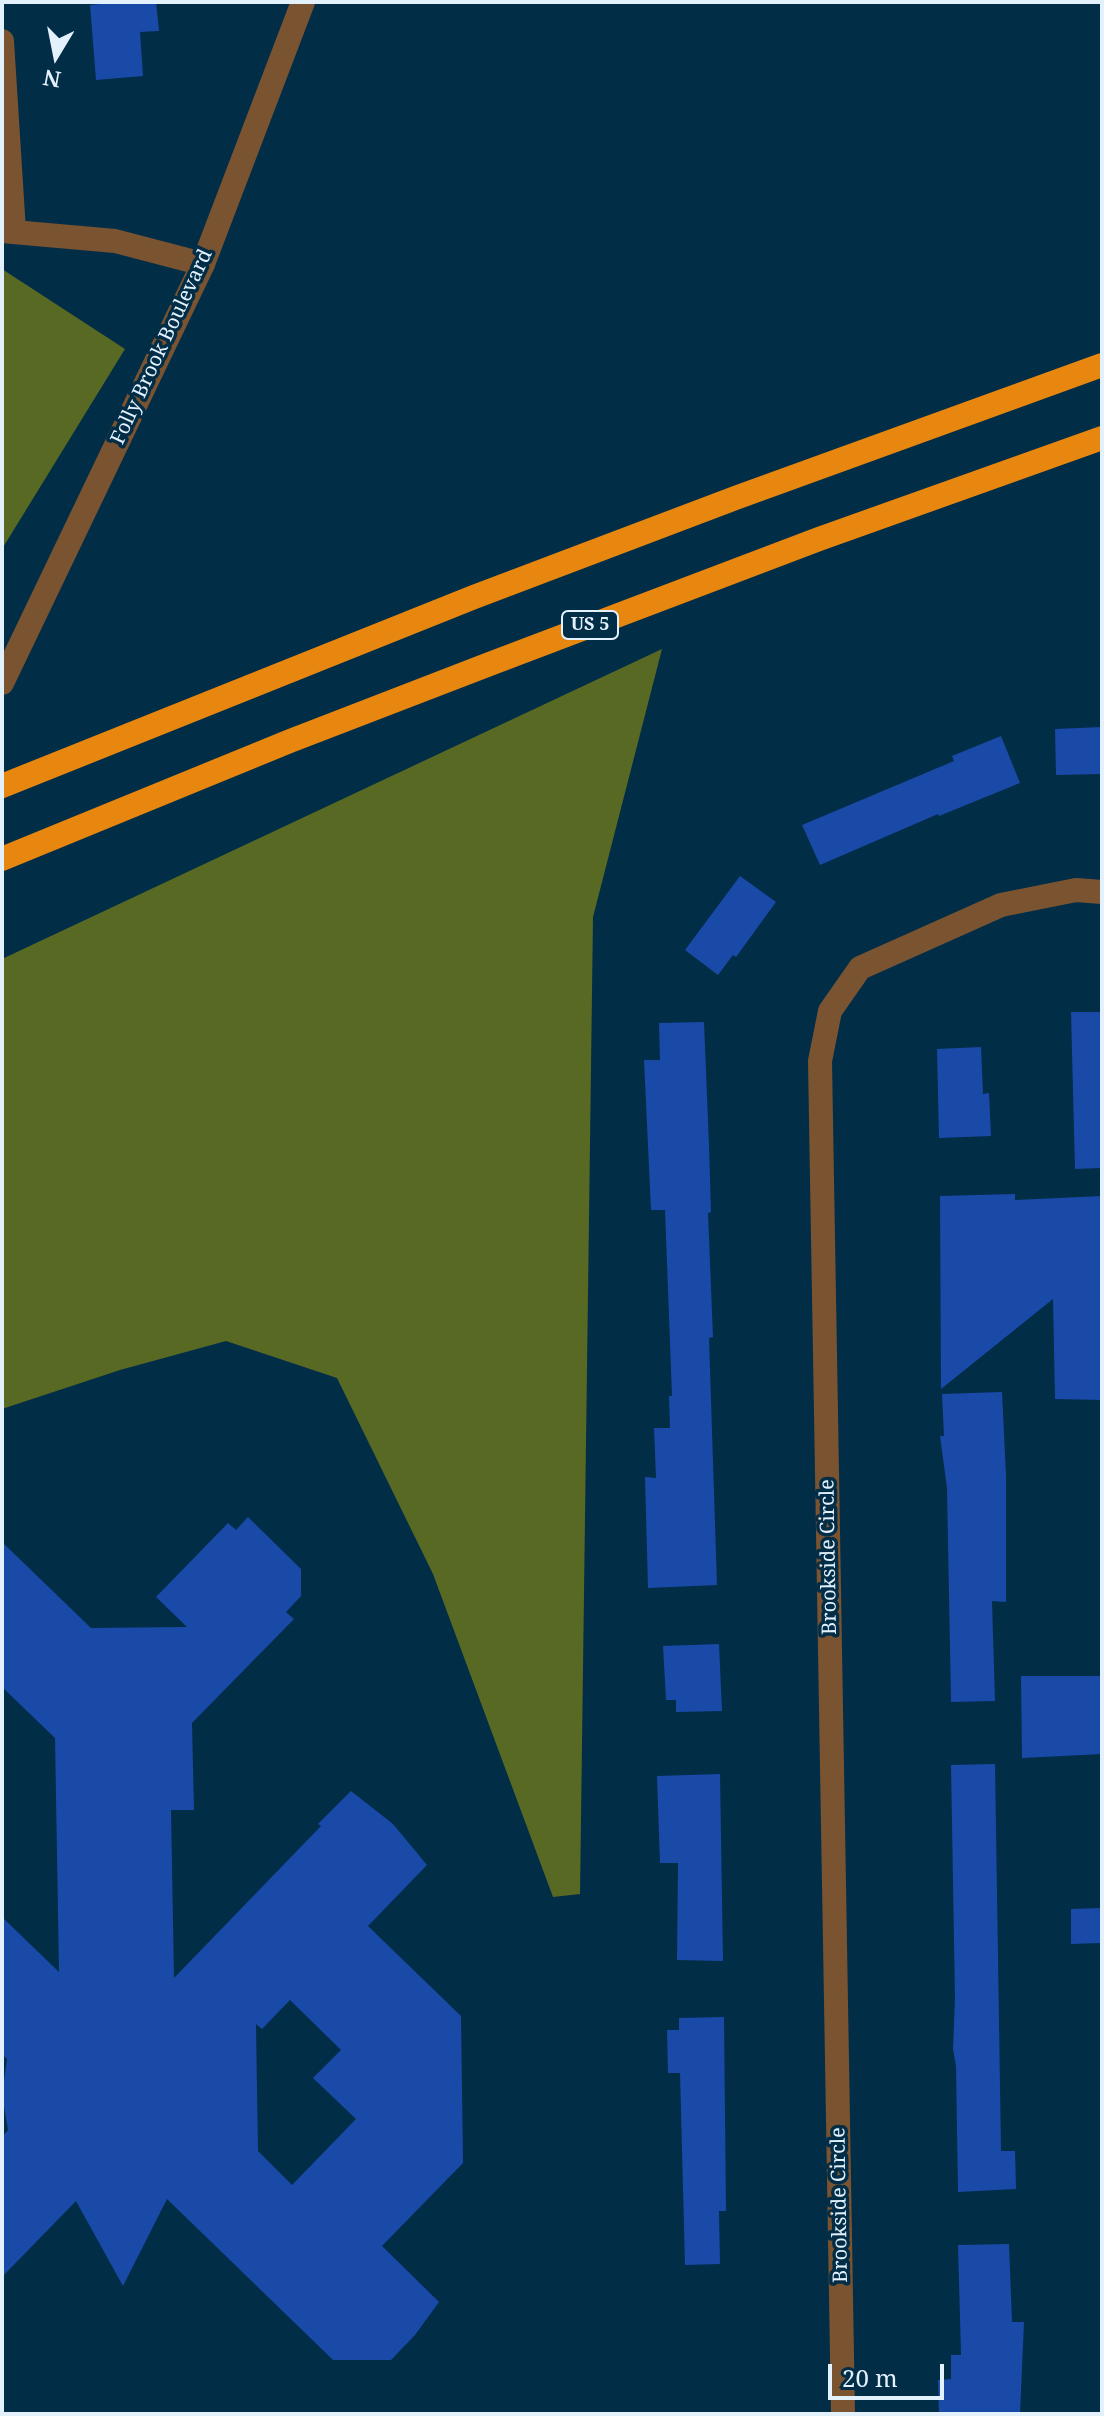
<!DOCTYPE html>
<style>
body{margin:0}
#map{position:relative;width:1104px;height:2416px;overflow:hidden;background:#022d47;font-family:"Noto Serif",serif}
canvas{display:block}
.frame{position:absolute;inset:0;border:4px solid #e3f1fd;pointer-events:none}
.north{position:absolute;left:16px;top:16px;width:80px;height:80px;-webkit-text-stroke:6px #022d47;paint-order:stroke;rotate:190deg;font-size:22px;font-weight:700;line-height:32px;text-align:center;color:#e3f1fd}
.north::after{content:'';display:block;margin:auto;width:28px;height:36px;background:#e3f1fd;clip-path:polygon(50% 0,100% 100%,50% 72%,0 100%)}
.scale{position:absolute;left:828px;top:2364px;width:116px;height:36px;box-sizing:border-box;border:4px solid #e3f1fd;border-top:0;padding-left:10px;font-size:24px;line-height:28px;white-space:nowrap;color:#e3f1fd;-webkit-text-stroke:6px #022d47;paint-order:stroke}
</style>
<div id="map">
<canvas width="1104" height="2416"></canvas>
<div class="frame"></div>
<div class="north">N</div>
<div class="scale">20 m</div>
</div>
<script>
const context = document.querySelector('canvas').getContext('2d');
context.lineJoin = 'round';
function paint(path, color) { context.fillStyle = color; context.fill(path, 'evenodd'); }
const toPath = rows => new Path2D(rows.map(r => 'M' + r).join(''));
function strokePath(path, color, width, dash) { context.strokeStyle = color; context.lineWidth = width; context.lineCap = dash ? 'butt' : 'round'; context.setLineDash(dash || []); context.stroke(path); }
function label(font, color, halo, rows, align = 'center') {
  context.font = font + ' "Noto Serif",serif'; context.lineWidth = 7; context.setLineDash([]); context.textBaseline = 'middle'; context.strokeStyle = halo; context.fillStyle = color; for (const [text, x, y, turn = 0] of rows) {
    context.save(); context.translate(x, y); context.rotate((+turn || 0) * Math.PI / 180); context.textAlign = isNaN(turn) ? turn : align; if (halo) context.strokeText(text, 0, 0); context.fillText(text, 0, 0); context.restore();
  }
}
paint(toPath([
 [2,269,125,349,2,549],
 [662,649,593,917,580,1894,553,1897,433,1574,337,1378,226,1341,120,1370,2,1409,2,959]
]), '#586923');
paint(toPath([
 [121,2,156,2,159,31,140,32,143,76,96,80,90,5],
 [1102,727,1102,774,1056,775,1055,729],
 [1001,736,1020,783,939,816,938,814,820,865,802,825,954,761,952,756],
 [740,876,776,902,736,957,733,955,718,975,685,950],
 [1071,1012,1102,1012,1102,1168,1075,1169],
 [704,1022,709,1145,711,1212,708,1213,713,1337,709,1338,717,1585,648,1588,645,1477,656,1478,654,1428,670,1428,669,1396,672,1396,665,1210,651,1210,644,1060,660,1060,659,1023],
 [981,1047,983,1094,989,1093,991,1136,939,1138,937,1049],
 [1015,1194,1015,1200,1102,1196,1102,1400,1055,1399,1053,1299,941,1389,940,1196],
 [1002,1392,1006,1476,1006,1602,992,1601,995,1701,951,1702,947,1488,940,1436,944,1436,942,1394],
 [248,1517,301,1569,301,1596,286,1612,294,1619,192,1723,194,1810,171,1810,174,1978,321,1826,318,1824,351,1791,393,1824,427,1865,368,1926,461,2016,463,2163,382,2246,439,2302,415,2335,391,2360,333,2360,167,2199,123,2286,76,2201,2,2277,2,2137,8,2130,2,2095,7,2059,2,2054,2,1917,59,1972,55,1738,2,1687,2,1542,91,1628,187,1627,156,1597,228,1523,236,1530],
 [290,2000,341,2050,313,2078,356,2119,292,2185,258,2151,256,2024,262,2029],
 [719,1644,722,1711,676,1712,676,1700,666,1700,663,1646],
 [1021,1676,1102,1676,1102,1754,1022,1758],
 [995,1764,1001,2151,1015,2151,1016,2189,958,2192,956,2066,953,2049,955,1998,951,1765],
 [720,1774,723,1961,677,1960,678,1863,660,1863,657,1776],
 [1102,1908,1102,1943,1071,1944,1071,1909],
 [724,2017,726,2211,719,2211,720,2264,685,2265,680,2073,668,2073,667,2030,679,2030,679,2018],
 [1009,2244,1012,2322,1024,2322,1020,2414,939,2414,938,2380,951,2379,951,2355,961,2355,958,2245]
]), '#194aa8');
strokePath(toPath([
 [2,41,14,231],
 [2,231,115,241,203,264],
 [843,2414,820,1061,830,1011,860,968,1001,905,1076,890,1102,892]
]), '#7a5330', 24);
strokePath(toPath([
 [2,683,203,264,303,2]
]), '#7a5330', 24);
strokePath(toPath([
 [2,786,474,597,738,497,1102,365],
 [2,859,290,741,487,665,819,539,1102,438]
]), '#e7870f', 24);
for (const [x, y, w] of [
 [590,625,56]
]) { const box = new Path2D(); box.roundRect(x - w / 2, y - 14, w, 28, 6); context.fillStyle = '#022d47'; context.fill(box); strokePath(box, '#e3f1fd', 2); }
label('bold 18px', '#e3f1fd', null, [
 ["US 5",590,625]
]);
label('20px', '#e3f1fd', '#022d47', [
 ["Folly Brook Boulevard",162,347,-65],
 ["Brookside Circle",829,1557,-91],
 ["Brookside Circle",840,2205,-91]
]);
</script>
